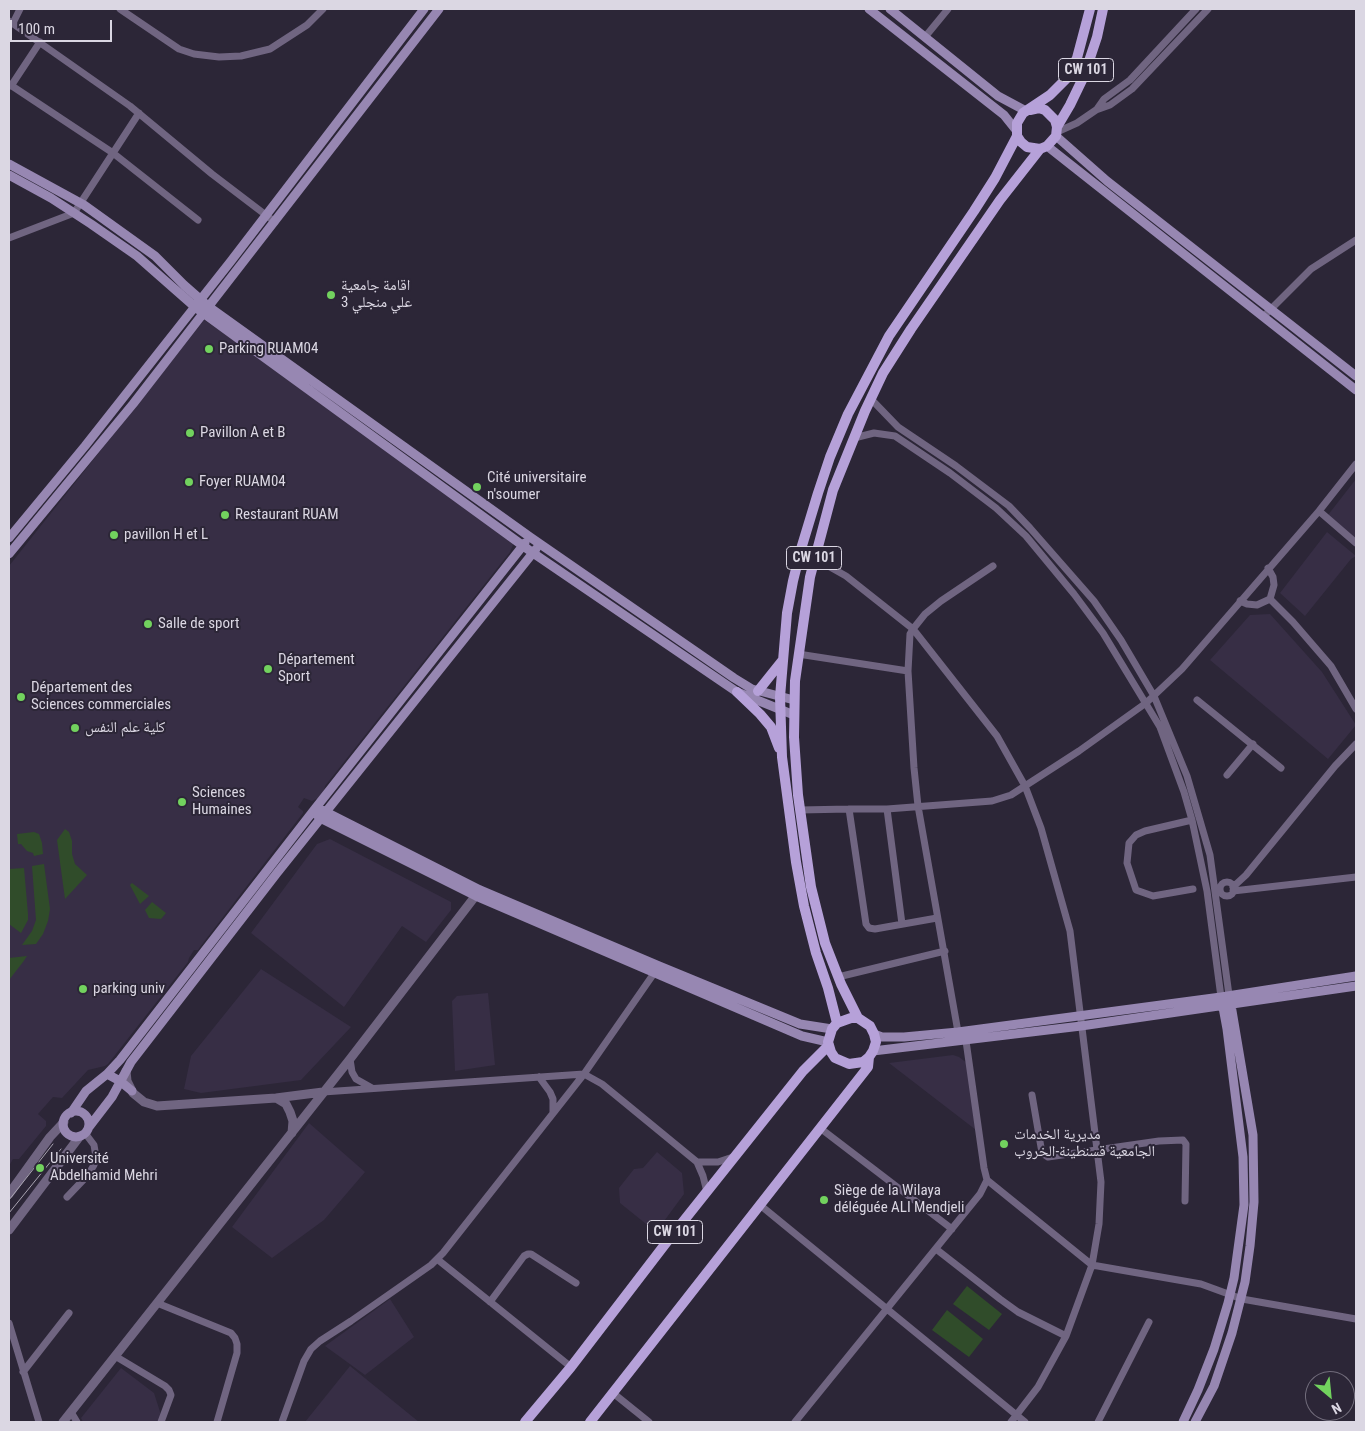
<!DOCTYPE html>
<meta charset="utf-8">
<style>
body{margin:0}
#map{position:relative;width:1365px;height:1431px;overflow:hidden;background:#2c2637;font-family:"Roboto Condensed",sans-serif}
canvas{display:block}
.frame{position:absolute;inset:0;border:10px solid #dbd7e3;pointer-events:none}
.north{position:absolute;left:1305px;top:1371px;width:50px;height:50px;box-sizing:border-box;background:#2c2637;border:1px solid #726d7c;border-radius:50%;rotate:152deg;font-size:14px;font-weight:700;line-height:20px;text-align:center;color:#dbd7e3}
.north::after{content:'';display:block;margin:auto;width:18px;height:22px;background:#72d25e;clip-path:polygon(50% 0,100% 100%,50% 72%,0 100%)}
.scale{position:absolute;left:10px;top:20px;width:102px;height:22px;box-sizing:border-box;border:2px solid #dbd7e3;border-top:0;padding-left:6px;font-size:15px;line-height:18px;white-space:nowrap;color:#dbd7e3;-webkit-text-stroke:4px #2c2637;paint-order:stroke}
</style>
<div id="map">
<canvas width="1365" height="1431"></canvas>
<div class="frame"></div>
<div class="north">N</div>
<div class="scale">100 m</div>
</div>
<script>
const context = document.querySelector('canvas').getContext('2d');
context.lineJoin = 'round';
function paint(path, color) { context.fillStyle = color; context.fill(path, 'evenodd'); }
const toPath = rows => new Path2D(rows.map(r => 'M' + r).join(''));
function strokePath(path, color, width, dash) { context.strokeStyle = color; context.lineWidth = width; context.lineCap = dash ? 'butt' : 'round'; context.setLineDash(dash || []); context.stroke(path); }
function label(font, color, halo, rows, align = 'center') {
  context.font = font + ' "Roboto Condensed","Noto Naskh Arabic",sans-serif'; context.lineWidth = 4; context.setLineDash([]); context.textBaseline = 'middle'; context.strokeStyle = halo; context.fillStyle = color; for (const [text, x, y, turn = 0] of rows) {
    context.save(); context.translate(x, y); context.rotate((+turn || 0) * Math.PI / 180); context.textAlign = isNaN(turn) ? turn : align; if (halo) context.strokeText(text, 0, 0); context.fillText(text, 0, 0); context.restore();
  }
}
paint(toPath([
 [204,320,377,436,515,540,510,552,325,786,324,791,320,797,312,801,304,798,298,807,303,811,303,813,200,947,198,950,194,950,189,958,188,962,108,1064,105,1066,88,1070,62,1098,53,1097,38,1114,46,1121,46,1126,19,1159,13,1159,9,1166,9,566],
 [1356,479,1356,539,1328,515],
 [1327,532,1356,556,1351,559,1305,616,1280,593],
 [1270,614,1322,672,1356,725,1328,759,1210,660,1250,615],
 [330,839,451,902,451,910,426,942,402,926,344,1007,251,933,317,844],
 [261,969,351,1027,301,1080,201,1093,184,1089,191,1056],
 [488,993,495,1065,455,1071,452,1001,457,996],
 [953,1055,959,1057,967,1063,976,1130,889,1063],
 [309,1123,365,1172,324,1220,272,1258,232,1227],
 [657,1152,682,1173,684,1194,656,1232,620,1203,619,1188,634,1169,643,1168],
 [390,1299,414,1337,365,1375,325,1346],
 [350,1366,419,1422,305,1422],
 [121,1368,154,1393,162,1418,159,1422,83,1422,81,1418]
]), '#372e45');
paint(toPath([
 [65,829,69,832,72,841,72,854,75,864,87,875,65,899,57,840],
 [34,832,39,834,42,843,43,854,34,856,33,853,27,851,21,844,18,844,17,834],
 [44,864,50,909,48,921,43,934,36,944,22,945,32,931,36,920,32,866],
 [24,868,28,914,28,920,21,933,9,924,9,869],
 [132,883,149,896,140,904,130,885],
 [152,902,166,913,161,919,149,918,145,910],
 [27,956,23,962,9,980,9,958],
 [967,1286,1002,1314,989,1330,953,1304],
 [947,1310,983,1339,969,1357,932,1330]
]), '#304c2a');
strokePath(toPath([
 [120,9,179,49,194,54,219,57,241,56,270,49,307,25,323,9],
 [9,21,130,106,212,174,275,222],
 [13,23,20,9],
 [925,37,948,9],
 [9,84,113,153,198,220],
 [11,86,40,42],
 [1097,109,1104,99,1130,80,1196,9],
 [1057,132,1077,123,1096,110,1110,105,1132,89,1208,9],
 [9,238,74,213,139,113],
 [1263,317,1311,269,1356,240],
 [871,399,898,427,956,466,1009,506,1030,528,1094,601,1121,640,1154,696,1187,776,1210,855,1229,995],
 [854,438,874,433,895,436,950,473,996,508,1026,536,1074,594,1103,633,1160,727,1184,792,1192,820,1207,891,1221,997],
 [1319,511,1356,543],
 [814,558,846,576,913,629,997,736,1025,786,1041,828,1070,931,1101,1182,1099,1224,1092,1265,1066,1336,1038,1387,1011,1422],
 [1270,599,1293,622,1331,666,1356,709],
 [1240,601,1247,604,1257,605,1270,599,1274,585,1273,577,1268,568],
 [798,654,908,671],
 [1197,700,1281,768],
 [1227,775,1253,744],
 [887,809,902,924],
 [800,810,849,809],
 [1192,820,1145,831,1136,835,1129,843,1127,863,1136,890,1153,896,1193,889],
 '1220 889a7 7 0 1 1 14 0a7 7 0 1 1-14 0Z',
 [1233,887,1246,875,1335,766,1356,744],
 [1233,891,1356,877],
 [937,918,875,929,869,928,866,924,849,809,887,809,992,801,1011,795,1079,751,1146,703,1182,669,1319,511,1356,464],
 [838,977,945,951],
 [350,1059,352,1072,356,1079,372,1088],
 [539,1077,550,1092,553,1099,553,1113],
 [323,1092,584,1074,602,1084,697,1162,703,1176,707,1192],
 [1032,1095,1042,1153,1048,1157,1159,1141,1183,1140,1186,1144,1185,1201],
 [820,1128,952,1229],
 [697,1162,718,1162,733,1157],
 [987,1180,1092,1265,1201,1284,1242,1299,1356,1319],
 [67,1197,88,1175,94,1165,96,1157,94,1145,85,1133],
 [760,1205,1025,1422],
 [936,1249,1000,1299,1018,1312,1066,1336],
 [437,1259,571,1367],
 [490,1302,524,1256,528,1254,531,1254,576,1283],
 [157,1303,231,1333,235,1338,237,1344,237,1353,217,1422],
 [9,1323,39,1422],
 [115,1356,165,1386,169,1390,171,1395,161,1422],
 [23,1372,69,1313],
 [613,1393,649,1422],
 [71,1412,77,1422],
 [282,1422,304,1361,311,1349,320,1341,351,1321,431,1265,443,1253,584,1074,657,969],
 [795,1422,980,1194,987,1180,984,1168,966,1041,958,1032,918,806,914,768,908,671,910,634,913,629,925,614,941,601,993,566],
 [1098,1422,1149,1322]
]), '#706581', 7);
strokePath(toPath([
 [126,1071,127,1081,133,1093,144,1102,157,1106,276,1098,323,1092],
 [276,1098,286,1104,290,1112,293,1121,292,1133],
 [9,1194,50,1137,64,1122],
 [9,1230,80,1136],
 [63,1422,350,1059,480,890]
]), '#706581', 9);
strokePath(toPath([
 [869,9,1004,115,1016,130],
 [890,9,998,96,1026,111],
 [1056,136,1107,181,1356,376],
 [1047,146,1356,390],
 [9,164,84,205,155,256,184,285,209,307,530,537,734,678,752,689,794,700],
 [9,175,51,198,91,224,137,256,195,307,533,553,737,692,794,715],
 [9,538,85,446,231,261,424,9],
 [9,554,133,404,439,9],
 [322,810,480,890,659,966,800,1024,832,1029],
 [317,815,320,818,476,896,802,1036,828,1042],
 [874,1034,882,1037,904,1037,958,1032,1221,997,1356,976],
 [873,1051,1081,1026,1356,986],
 [107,1074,120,1081,132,1091],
 '63 1124a13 13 0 1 1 26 0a13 13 0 1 1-26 0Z',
 [71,1113,86,1091,107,1074,120,1060,314,810,525,543],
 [89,1127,112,1097,131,1062,277,873,536,549],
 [1183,1422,1198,1390,1214,1349,1228,1303,1234,1278,1244,1205,1243,1157,1227,1029,1222,1002],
 [1195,1422,1214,1386,1232,1333,1245,1282,1250,1246,1254,1202,1253,1135,1230,999]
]), '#9787b2', 9);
strokePath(toPath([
 [1030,110,1039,108,1045,110,1055,120,1057,127,1056,136,1047,146,1040,149,1027,147,1021,142,1017,136,1017,123,1023,113,1050,95,1066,79,1077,58,1090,9],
 [1057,127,1070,105,1084,76,1097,37,1103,9],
 [758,691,782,661],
 [737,692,760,714,771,727,779,748],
 [858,1018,841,984,825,943,811,887,798,795,794,737,795,681,810,577,833,490,865,411,883,373,911,329,1000,200,1040,149],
 [837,1023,828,988,816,953,804,906,796,862,782,757,780,697,787,613,793,581,801,549,818,493,830,457,848,414,889,336,974,211,995,178,1017,136],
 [525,1422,571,1367,666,1243,803,1071,829,1045],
 [590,1422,868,1067,869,1057,873,1051,876,1042,874,1034,870,1026,858,1018,851,1018,837,1023,832,1029,828,1042,831,1052,835,1058,849,1064,863,1062,869,1057]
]), '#b6a1d9', 10);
strokePath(toPath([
 [9,1200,53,1144],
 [9,1213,61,1149]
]), '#a9a4b2', 1);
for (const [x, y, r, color] of [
 [331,295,5,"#72d25e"],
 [209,349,5,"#72d25e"],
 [190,433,5,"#72d25e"],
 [189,482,5,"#72d25e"],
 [477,487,5,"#72d25e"],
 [225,515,5,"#72d25e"],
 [114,535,5,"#72d25e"],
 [148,624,5,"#72d25e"],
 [268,669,5,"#72d25e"],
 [21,697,5,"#72d25e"],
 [75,728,5,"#72d25e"],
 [182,802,5,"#72d25e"],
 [83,989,5,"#72d25e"],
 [1004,1144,5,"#72d25e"],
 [40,1168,5,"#72d25e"],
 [824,1200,5,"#72d25e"]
]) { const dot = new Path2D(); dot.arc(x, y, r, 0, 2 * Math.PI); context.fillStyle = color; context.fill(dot); strokePath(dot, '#2c2637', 2); }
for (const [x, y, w] of [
 [1086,70,55],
 [814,558,55],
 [675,1232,55]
]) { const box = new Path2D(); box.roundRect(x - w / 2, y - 11.5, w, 23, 4); context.fillStyle = '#2c2637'; context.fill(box); strokePath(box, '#dbd7e3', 1); }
label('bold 14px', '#dbd7e3', null, [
 ["CW 101",1086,70],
 ["CW 101",814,558],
 ["CW 101",675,1232]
]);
label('15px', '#dbd7e3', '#2c2637', [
 ["اقامة جامعية",341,286],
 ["علي منجلي 3",341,303],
 ["Parking RUAM04",219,349],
 ["Pavillon A et B",200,433],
 ["Cité universitaire",487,478],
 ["n'soumer",487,495],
 ["Foyer RUAM04",199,482],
 ["Restaurant RUAM",235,515],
 ["pavillon H et L",124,535],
 ["Salle de sport",158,624],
 ["Département",278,660],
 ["Sport",278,677],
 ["Département des",31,688],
 ["Sciences commerciales",31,705],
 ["كلية علم النفس",85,728],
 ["Sciences",192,793],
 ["Humaines",192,810],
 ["parking univ",93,989],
 ["مديرية الخدمات",1014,1135],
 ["الجامعية قسنطينة-الخروب",1014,1152],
 ["Université",50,1159],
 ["Abdelhamid Mehri",50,1176],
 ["Siège de la Wilaya",834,1191],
 ["déléguée ALI Mendjeli",834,1208]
], 'left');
</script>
